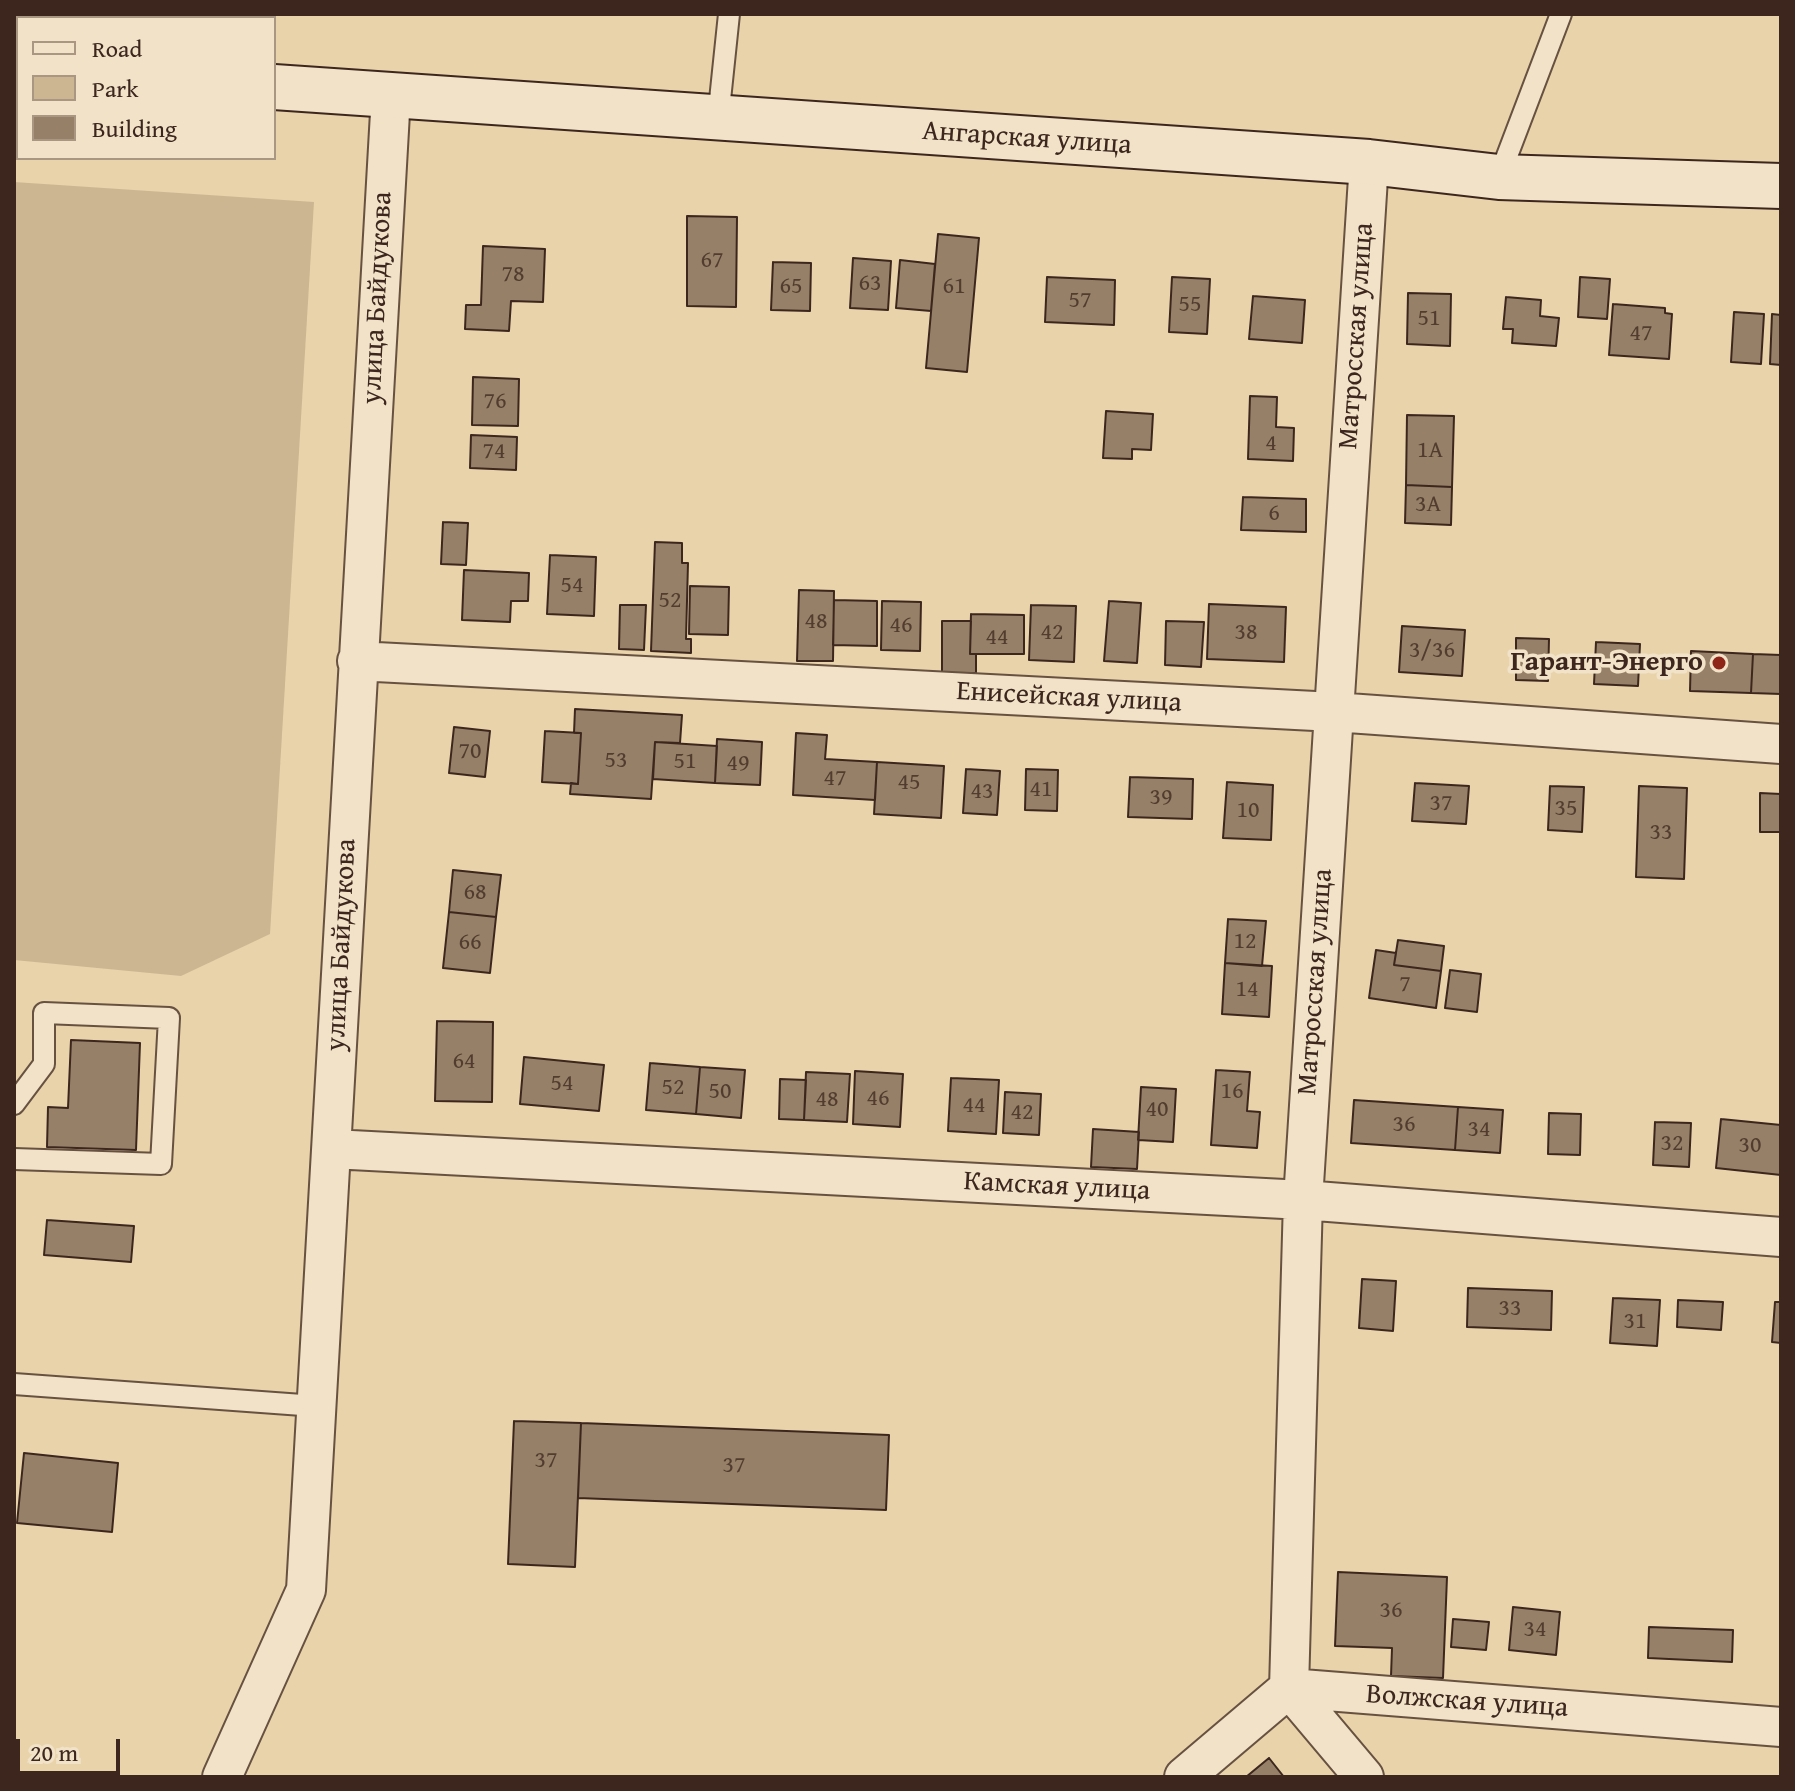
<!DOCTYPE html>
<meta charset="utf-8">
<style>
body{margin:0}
#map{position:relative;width:1795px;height:1791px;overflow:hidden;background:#e9d3aa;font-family:"Gentium Book Plus",serif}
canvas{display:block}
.frame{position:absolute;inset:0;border:16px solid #3c261e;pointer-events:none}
.legend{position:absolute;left:16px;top:16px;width:260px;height:144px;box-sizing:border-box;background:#f1e2c8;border:2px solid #a99784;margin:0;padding:10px 14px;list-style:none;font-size:24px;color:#3c261e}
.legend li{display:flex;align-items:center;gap:16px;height:40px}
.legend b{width:40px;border:2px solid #a99784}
.scale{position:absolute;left:16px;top:1739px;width:104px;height:36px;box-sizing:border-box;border:4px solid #3c261e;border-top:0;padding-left:10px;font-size:24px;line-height:28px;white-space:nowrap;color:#3c261e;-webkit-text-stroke:6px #f1e2c8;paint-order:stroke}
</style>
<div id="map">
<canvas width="1795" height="1791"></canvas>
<div class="frame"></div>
<ul class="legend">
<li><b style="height:10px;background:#f1e2c8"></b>Road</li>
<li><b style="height:22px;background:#ccb692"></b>Park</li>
<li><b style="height:22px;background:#968067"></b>Building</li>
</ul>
<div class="scale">20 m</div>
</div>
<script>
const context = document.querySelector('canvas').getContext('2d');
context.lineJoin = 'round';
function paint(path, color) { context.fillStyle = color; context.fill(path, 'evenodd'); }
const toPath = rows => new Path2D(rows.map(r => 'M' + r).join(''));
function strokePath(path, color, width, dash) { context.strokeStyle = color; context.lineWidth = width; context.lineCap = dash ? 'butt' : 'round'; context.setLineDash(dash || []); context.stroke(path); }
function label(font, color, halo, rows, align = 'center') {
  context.font = font + ' "Gentium Book Plus",serif'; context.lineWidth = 7; context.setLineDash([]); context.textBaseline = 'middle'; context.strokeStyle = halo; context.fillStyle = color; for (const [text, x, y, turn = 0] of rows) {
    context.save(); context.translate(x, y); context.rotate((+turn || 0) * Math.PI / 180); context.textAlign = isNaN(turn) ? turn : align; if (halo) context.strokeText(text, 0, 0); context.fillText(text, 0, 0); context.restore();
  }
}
paint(toPath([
 [14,182,314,202,270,934,181,976,14,960]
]), '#ccb692');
const building = toPath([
 [687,216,737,217,736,307,687,306,687,216],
 [938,234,979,238,967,372,926,368,938,234],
 [483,246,545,249,543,302,511,301,509,331,465,329,466,305,481,305,483,246],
 [853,258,891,261,888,310,850,308,853,258],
 [900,260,935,264,931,311,896,308,900,260],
 [773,262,811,263,810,311,771,310,773,262],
 [1047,277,1115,280,1114,325,1045,322,1047,277],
 [1172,277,1210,279,1207,334,1169,332,1172,277],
 [1580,277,1610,279,1607,319,1578,317,1580,277],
 [1408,293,1451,294,1450,346,1407,344,1408,293],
 [1253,296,1305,300,1302,343,1249,339,1253,296],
 [1506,297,1541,300,1540,316,1559,318,1556,346,1512,343,1513,329,1503,329,1506,297],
 [1613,304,1665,308,1665,313,1672,314,1669,359,1609,355,1613,304],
 [1734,312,1764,314,1761,364,1731,362,1734,312],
 [1772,314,1781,315,1781,365,1770,364,1772,314],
 [473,377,519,379,518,426,472,425,473,377],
 [1250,396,1277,397,1276,427,1294,428,1293,461,1248,459,1250,396],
 [1106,411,1153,414,1151,450,1132,449,1132,459,1103,458,1106,411],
 [1407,415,1454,416,1452,487,1406,485,1407,415],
 [471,435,517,437,516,470,470,468,471,435],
 [1406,485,1452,487,1451,525,1405,523,1406,485],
 [1243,497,1306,499,1306,532,1241,530,1243,497],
 [443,522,468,523,466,565,441,564,443,522],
 [655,542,682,543,682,563,688,563,686,639,691,639,691,653,651,651,655,542],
 [550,555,596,557,594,616,547,614,550,555],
 [464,570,529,573,528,601,511,601,510,622,462,620,464,570],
 [690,586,729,587,728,635,689,634,690,586],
 [799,590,834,591,833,661,797,661,799,590],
 [834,600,877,601,877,646,833,645,834,600],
 [882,601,921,602,920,651,881,650,882,601],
 [1109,601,1141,603,1137,663,1104,661,1109,601],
 [1209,604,1286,607,1284,662,1207,659,1209,604],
 [620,605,646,605,644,650,619,649,620,605],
 [1031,605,1076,606,1074,662,1029,660,1031,605],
 [971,614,1024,615,1024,654,970,654,971,614],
 [942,621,971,621,970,654,976,654,976,673,942,673,942,621],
 [1166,621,1204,622,1201,667,1165,665,1166,621],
 [1402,626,1465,630,1462,676,1399,672,1402,626],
 [1516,638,1549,639,1548,681,1516,680,1516,638],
 [1596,642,1640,644,1638,686,1594,684,1596,642],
 [1691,651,1753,654,1751,693,1690,691,1691,651],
 [1753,654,1781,655,1781,694,1751,693,1753,654],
 [575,709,682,715,680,743,655,742,651,799,570,794,571,783,578,784,581,733,574,733,575,709],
 [454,727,490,731,485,777,449,773,454,727],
 [545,731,581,733,578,784,542,782,545,731],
 [796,733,827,735,825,759,877,762,875,800,793,795,796,733],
 [717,739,762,742,760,785,715,783,717,739],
 [655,742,717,746,715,783,653,779,655,742],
 [877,762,944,766,941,818,874,814,877,762],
 [966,769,1000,771,997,815,963,813,966,769],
 [1026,769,1058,770,1057,811,1025,810,1026,769],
 [1130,777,1193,779,1192,819,1128,817,1130,777],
 [1227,782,1273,785,1271,840,1223,838,1227,782],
 [1415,783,1469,786,1466,824,1412,821,1415,783],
 [1550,786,1584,787,1582,832,1548,830,1550,786],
 [1639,786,1687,788,1684,879,1636,877,1639,786],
 [1760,793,1781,794,1781,832,1760,832,1760,793],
 [453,870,501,875,496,917,449,912,453,870],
 [449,912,496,917,490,973,443,968,449,912],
 [1228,919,1266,921,1262,966,1225,963,1228,919],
 [1398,940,1444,946,1441,971,1394,965,1398,940],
 [1376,950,1396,953,1394,965,1441,971,1436,1008,1369,998,1376,950],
 [1225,963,1272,966,1269,1017,1222,1014,1225,963],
 [1450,970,1481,974,1477,1012,1445,1008,1450,970],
 [437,1021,493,1022,492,1102,435,1101,437,1021],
 [71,1040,140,1043,136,1150,47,1147,48,1107,68,1108,71,1040],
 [524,1057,604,1065,599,1111,520,1104,524,1057],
 [650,1063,700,1067,696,1114,646,1110,650,1063],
 [700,1067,745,1070,741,1118,696,1114,700,1067],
 [1216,1070,1250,1072,1247,1111,1260,1112,1257,1148,1211,1145,1216,1070],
 [855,1071,903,1074,900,1127,853,1124,855,1071],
 [806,1072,850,1074,847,1122,804,1120,806,1072],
 [951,1078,999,1080,996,1134,948,1131,951,1078],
 [780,1079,806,1080,804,1120,779,1119,780,1079],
 [1141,1087,1176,1089,1173,1142,1138,1140,1141,1087],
 [1005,1092,1041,1094,1039,1135,1003,1133,1005,1092],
 [1354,1100,1458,1107,1455,1150,1351,1143,1354,1100],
 [1458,1107,1503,1110,1500,1153,1455,1150,1458,1107],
 [1549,1113,1581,1114,1580,1155,1548,1154,1549,1113],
 [1721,1119,1781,1125,1781,1175,1716,1168,1721,1119],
 [1655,1122,1691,1123,1689,1167,1653,1165,1655,1122],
 [1093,1129,1139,1132,1137,1169,1091,1167,1093,1129],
 [47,1220,134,1226,131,1262,44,1255,47,1220],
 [1362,1279,1396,1281,1393,1331,1359,1328,1362,1279],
 [1468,1288,1552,1291,1551,1330,1467,1327,1468,1288],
 [1613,1298,1660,1300,1657,1346,1610,1343,1613,1298],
 [1678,1300,1723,1302,1721,1330,1677,1327,1678,1300],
 [1775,1302,1781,1302,1781,1343,1772,1342,1775,1302],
 [514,1421,581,1423,575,1567,508,1564,514,1421],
 [581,1423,889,1435,886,1510,578,1498,581,1423],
 [24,1453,118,1463,112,1532,17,1523,24,1453],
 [1338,1572,1447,1577,1443,1678,1391,1676,1392,1648,1335,1646,1338,1572],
 [1513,1607,1560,1612,1556,1655,1509,1650,1513,1607],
 [1453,1619,1489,1622,1486,1650,1451,1647,1453,1619],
 [1649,1627,1733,1630,1732,1662,1648,1658,1649,1627],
 [1269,1758,1284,1777,1246,1777,1269,1758]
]);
paint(building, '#968067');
strokePath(building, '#3c261e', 2);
const service = toPath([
 [718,119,729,14],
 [1499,177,1561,14],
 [14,1104,44,1064,44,1013,169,1018,161,1164,14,1159],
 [14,1384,316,1406]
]);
const minor = toPath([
 [357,661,1334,712,1781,744],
 [332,1149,1303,1200,1781,1237],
 [222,1777,306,1590,391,95],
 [1184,1777,1289,1688,1781,1727],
 [1364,1777,1289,1688,1303,1200,1369,162]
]);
const secondary = toPath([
 [14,68,18,69],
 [274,87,1369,162,1499,177,1781,186]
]);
strokePath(service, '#675141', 24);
strokePath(minor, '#675141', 42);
strokePath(secondary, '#3c261e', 48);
strokePath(service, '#f1e2c8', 20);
strokePath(minor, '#f1e2c8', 38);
strokePath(secondary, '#f1e2c8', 44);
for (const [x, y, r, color] of [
 [1719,663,8,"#8f2418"]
]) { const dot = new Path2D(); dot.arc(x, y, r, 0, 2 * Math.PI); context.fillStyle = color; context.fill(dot); strokePath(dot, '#f1e2c8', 3); }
label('24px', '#523c30', null, [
 ["67",712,261],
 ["78",513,275],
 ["63",870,284],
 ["65",791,287],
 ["61",954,287],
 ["57",1080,301],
 ["55",1190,305],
 ["51",1429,319],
 ["47",1641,334],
 ["76",495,402],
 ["4",1271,444],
 ["1А",1430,451],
 ["74",494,452],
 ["3А",1428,505],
 ["6",1274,514],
 ["54",572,586],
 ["52",670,601],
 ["48",816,622],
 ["46",901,626],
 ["42",1052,633],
 ["38",1246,633],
 ["44",997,638],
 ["3/36",1432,651],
 ["70",470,752],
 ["53",616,761],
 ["51",685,762],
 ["49",738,764],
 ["47",835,779],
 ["45",909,783],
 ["41",1041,790],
 ["43",982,792],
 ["39",1161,798],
 ["37",1441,804],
 ["35",1566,809],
 ["10",1248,811],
 ["33",1661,833],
 ["68",475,893],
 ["12",1245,942],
 ["66",470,943],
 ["7",1405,985],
 ["14",1247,990],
 ["64",464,1062],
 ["54",562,1084],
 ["52",673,1088],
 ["50",720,1092],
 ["16",1232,1092],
 ["46",878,1099],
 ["48",827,1100],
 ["44",974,1106],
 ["40",1157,1110],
 ["42",1022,1113],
 ["36",1404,1125],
 ["34",1479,1130],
 ["32",1672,1144],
 ["30",1750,1146],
 ["33",1510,1309],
 ["31",1635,1322],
 ["37",546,1461],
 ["37",734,1466],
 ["36",1391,1611],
 ["34",1535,1630]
]);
label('28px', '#3c261e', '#f1e2c8', [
 ["Ангарская улица",1027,139,4],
 ["улица Байдукова",378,298,-87],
 ["Матросская улица",1357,336,-86],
 ["Енисейская улица",1069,698,3],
 ["улица Байдукова",342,945,-87],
 ["Матросская улица",1316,982,-86],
 ["Камская улица",1057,1187,3],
 ["Волжская улица",1467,1702,4]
]);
label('bold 28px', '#3c261e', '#f1e2c8', [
 ["Гарант-Энерго",1703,663]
], 'right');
</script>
